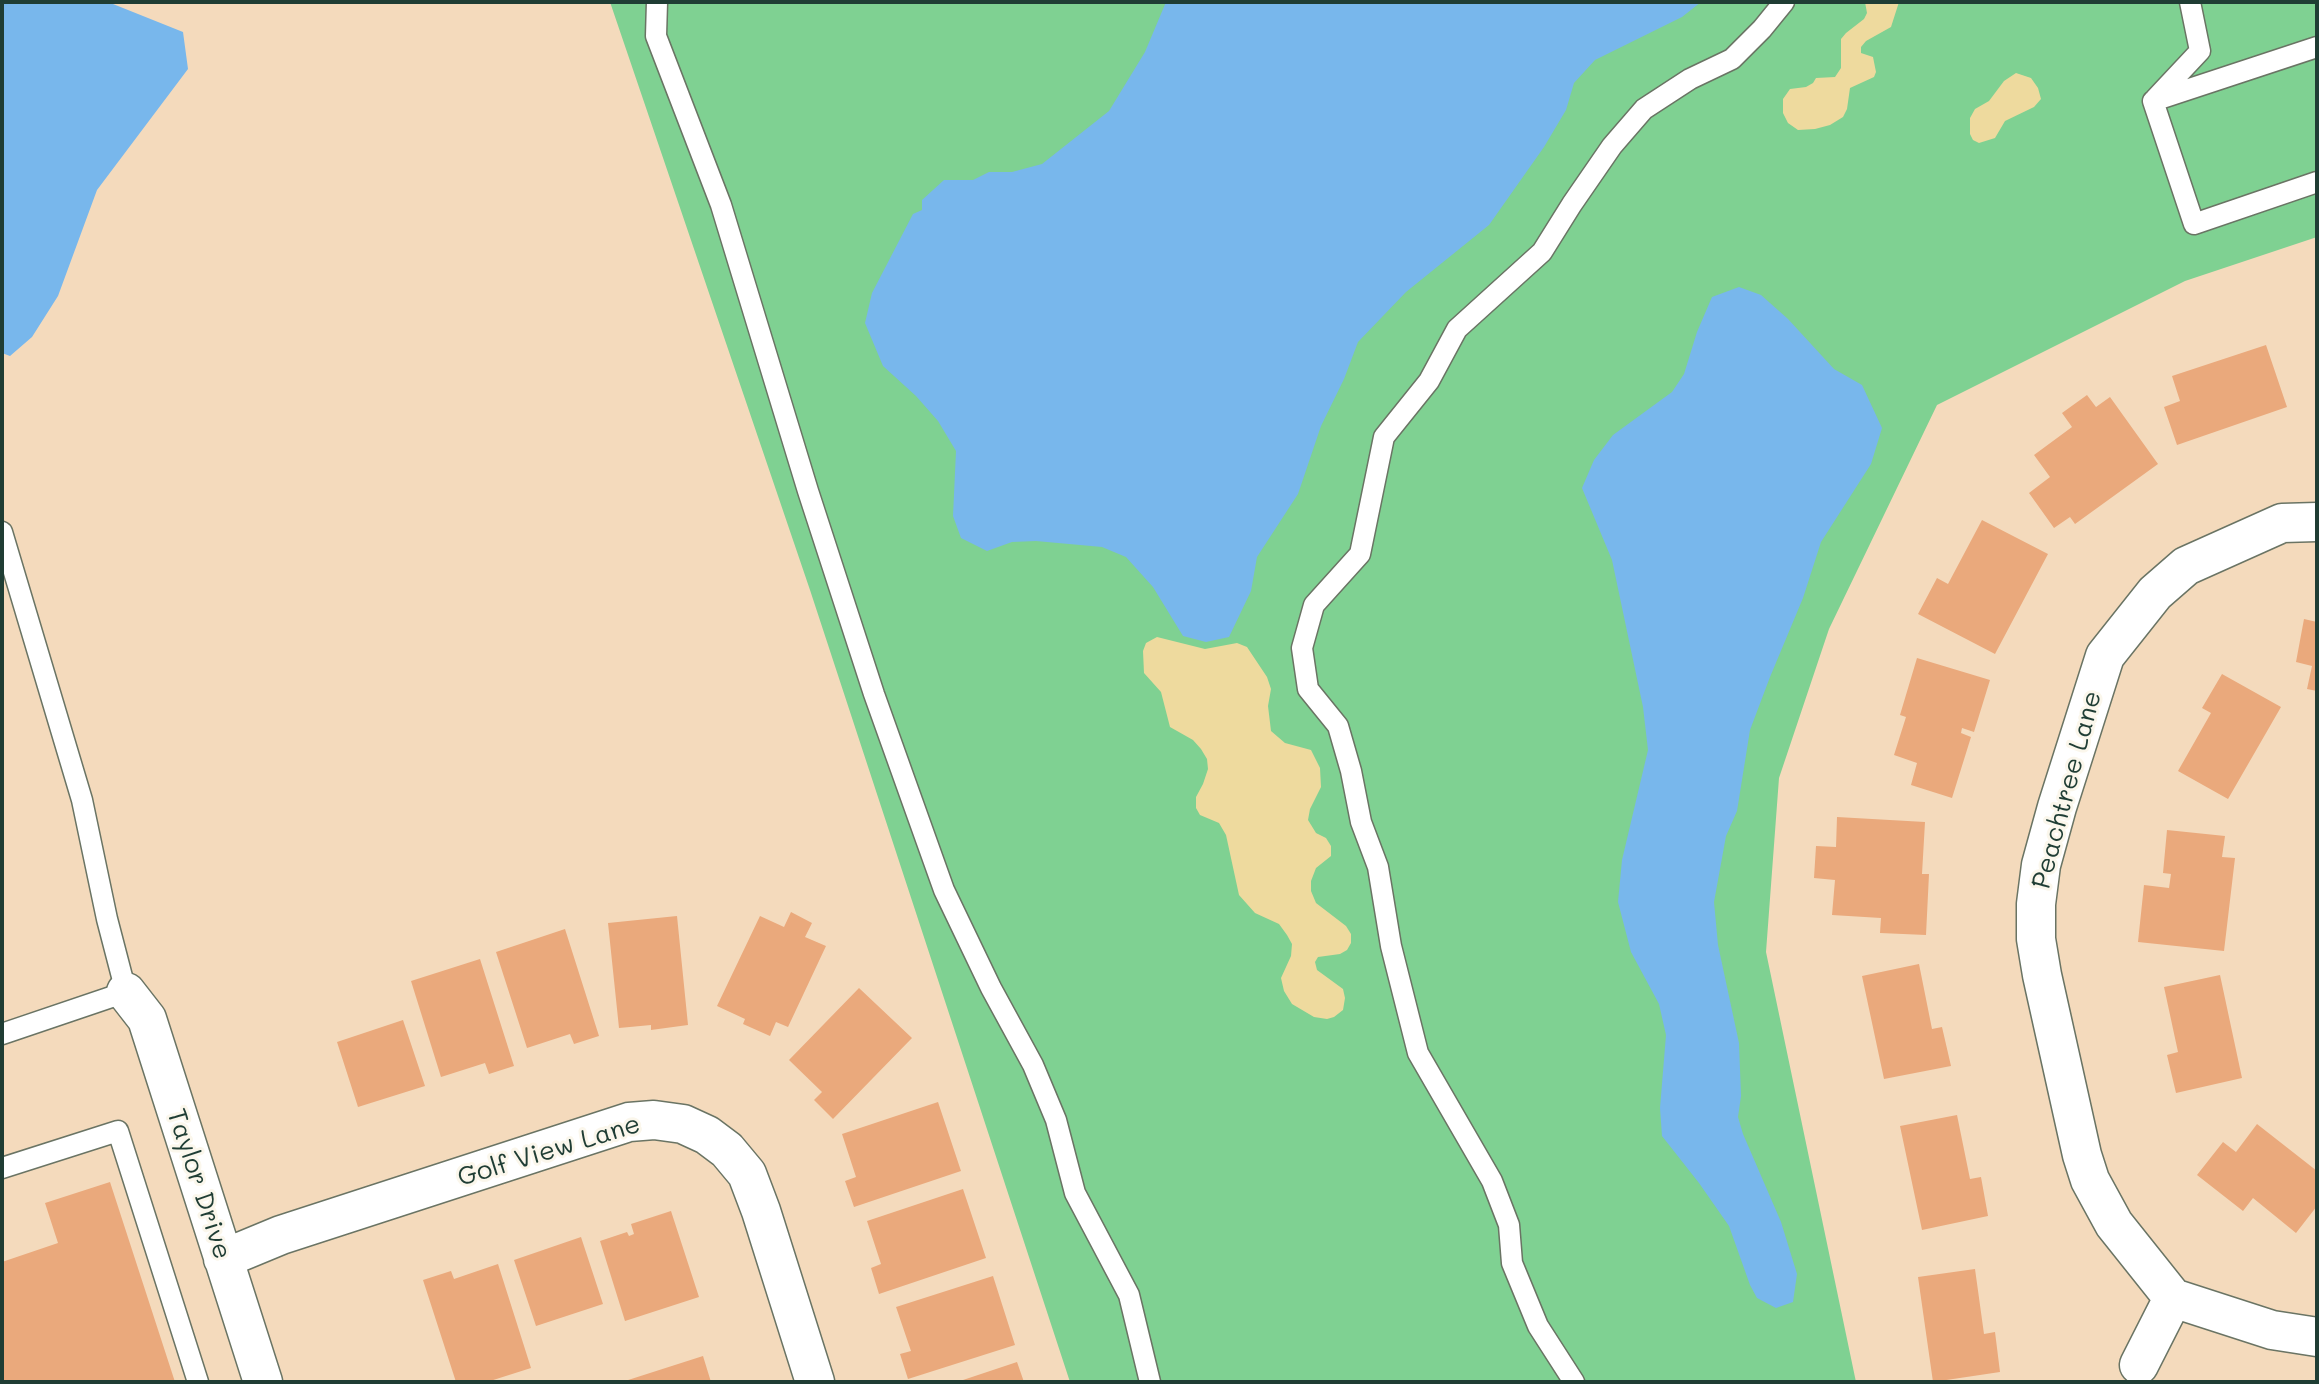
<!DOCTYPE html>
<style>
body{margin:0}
#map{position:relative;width:2319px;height:1384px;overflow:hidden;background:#f4dabc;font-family:Mali,sans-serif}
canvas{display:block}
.frame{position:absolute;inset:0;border:4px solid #1f3d34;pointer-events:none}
</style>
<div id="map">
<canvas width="2319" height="1384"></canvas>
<div class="frame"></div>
</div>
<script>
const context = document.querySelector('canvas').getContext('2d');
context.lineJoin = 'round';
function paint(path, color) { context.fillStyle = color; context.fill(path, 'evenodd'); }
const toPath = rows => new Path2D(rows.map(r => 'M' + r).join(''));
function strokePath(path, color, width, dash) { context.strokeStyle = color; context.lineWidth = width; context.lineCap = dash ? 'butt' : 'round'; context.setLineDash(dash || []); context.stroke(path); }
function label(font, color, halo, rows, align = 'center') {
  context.font = font + ' Mali,sans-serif'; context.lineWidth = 6; context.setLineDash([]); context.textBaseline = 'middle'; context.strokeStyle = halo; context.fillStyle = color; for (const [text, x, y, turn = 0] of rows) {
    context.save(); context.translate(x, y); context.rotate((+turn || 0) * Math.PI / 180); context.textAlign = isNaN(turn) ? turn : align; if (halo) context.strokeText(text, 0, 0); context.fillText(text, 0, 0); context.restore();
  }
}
paint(toPath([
 [610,2,2317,2,2317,237,2185,281,1937,405,1829,629,1779,778,1766,952,1856,1382,1070,1382,810,590]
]), '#7fd192');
paint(toPath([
 [1865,2,1899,2,1891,27,1866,41,1861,47,1861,53,1873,57,1876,72,1874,77,1850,88,1847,109,1843,117,1830,125,1815,129,1798,130,1788,123,1783,113,1783,99,1790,89,1806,87,1813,83,1816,78,1835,77,1841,68,1841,39,1846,33,1864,19,1867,13],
 [2016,73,2031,78,2038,88,2041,99,2034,107,2005,121,1995,138,1979,143,1973,140,1970,134,1970,118,1975,109,1989,101,2004,81],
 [1157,637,1205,649,1237,643,1247,647,1267,677,1271,689,1268,706,1271,731,1285,743,1311,750,1320,768,1321,787,1310,809,1308,820,1316,833,1326,838,1331,846,1331,856,1316,868,1311,881,1311,891,1316,903,1346,926,1351,934,1351,943,1347,950,1340,954,1318,957,1315,962,1317,970,1343,989,1345,998,1343,1010,1334,1017,1327,1019,1314,1017,1292,1004,1284,991,1281,978,1291,956,1292,944,1287,935,1279,924,1255,913,1239,895,1226,835,1219,823,1200,815,1196,808,1196,797,1203,784,1208,769,1207,759,1201,749,1193,740,1170,727,1161,692,1144,673,1143,651,1146,643]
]), '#eeda9e');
paint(toPath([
 [2,2,108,2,183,32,188,69,97,190,58,296,32,337,10,356,2,353],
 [1166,2,1701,2,1682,17,1595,60,1574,83,1566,110,1544,147,1489,225,1406,292,1358,342,1344,379,1321,426,1298,494,1257,557,1251,591,1229,637,1206,642,1183,636,1153,587,1126,557,1102,547,1036,541,1012,542,987,551,961,538,953,516,956,451,938,421,916,396,883,366,865,323,872,293,913,214,922,210,922,200,944,180,973,180,989,172,1012,172,1042,164,1109,111,1145,52],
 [1739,287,1761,295,1788,319,1834,369,1862,385,1882,428,1871,464,1821,542,1803,598,1770,677,1750,730,1737,811,1726,836,1714,902,1718,945,1739,1043,1741,1096,1738,1117,1743,1134,1781,1222,1797,1274,1793,1302,1776,1308,1757,1298,1750,1285,1729,1226,1699,1183,1662,1136,1660,1108,1666,1035,1659,1004,1631,952,1618,902,1622,860,1648,750,1643,707,1612,560,1582,488,1594,460,1613,435,1672,392,1684,374,1697,332,1712,297]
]), '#78b7ec');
paint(toPath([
 [2266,345,2287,407,2177,445,2164,407,2180,401,2172,376],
 [2087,395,2096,407,2110,397,2158,464,2075,524,2070,517,2054,528,2029,493,2050,477,2034,455,2072,427,2062,413],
 [1982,520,2048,554,1995,654,1918,614,1937,578,1948,584],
 [2304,619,2317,622,2317,691,2307,689,2312,666,2296,662],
 [1917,658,1990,680,1974,732,1962,728,1961,733,1971,737,1952,798,1911,785,1917,763,1894,755,1906,717,1900,715],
 [2222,674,2281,707,2228,799,2178,771,2211,713,2202,708],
 [1837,817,1925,822,1922,874,1929,874,1926,935,1880,933,1881,918,1832,915,1835,880,1814,878,1816,846,1836,847],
 [2167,830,2225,836,2222,857,2235,858,2224,951,2138,942,2144,885,2169,888,2171,874,2163,873],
 [791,912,812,923,805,937,826,946,788,1027,776,1022,770,1036,743,1024,745,1019,717,1006,760,916,784,927],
 [677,916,688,1025,651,1030,651,1025,619,1028,608,923],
 [565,929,599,1036,574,1044,570,1034,527,1048,496,952],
 [480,959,514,1066,489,1074,485,1063,441,1077,411,981],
 [1919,964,1932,1029,1942,1027,1951,1066,1884,1079,1862,976],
 [2220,975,2242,1078,2176,1093,2167,1055,2178,1052,2164,987],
 [859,988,912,1038,833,1119,814,1100,822,1092,789,1060],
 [403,1020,425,1086,358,1107,337,1042],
 [938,1102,961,1171,854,1207,845,1181,856,1177,842,1134],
 [1957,1115,1970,1179,1981,1177,1988,1216,1922,1230,1900,1126],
 [2257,1124,2317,1171,2317,1206,2296,1233,2253,1198,2243,1211,2197,1175,2223,1142,2236,1152],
 [110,1182,175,1382,2,1382,2,1262,58,1243,45,1203],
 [963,1189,986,1258,879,1294,871,1268,881,1264,867,1221],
 [671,1211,699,1297,625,1321,600,1241,627,1232,629,1236,634,1234,631,1224],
 [581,1237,603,1304,536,1326,514,1260],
 [498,1264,531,1368,487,1382,456,1382,423,1280,451,1271,454,1279],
 [1975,1269,1984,1334,1995,1332,2000,1372,1933,1382,1918,1277],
 [993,1276,1015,1345,908,1379,900,1354,911,1351,896,1307],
 [703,1356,711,1382,625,1382,625,1381],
 [1017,1362,1024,1382,960,1382,960,1381]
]), '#eaa97c');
const lane = toPath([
 [657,2,656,36,721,205,808,491,874,694,944,890,991,988,1033,1065,1056,1120,1075,1193,1129,1295,1150,1382],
 [2317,47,2153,101,2194,224,2317,182],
 [2155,99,2200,51,2190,2],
 [2,532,82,800,107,919,126,992,2,1034],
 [2,1168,118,1131,198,1382],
 [1574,1382,1538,1326,1512,1263,1509,1225,1492,1181,1418,1053,1391,946,1378,867,1361,822,1351,771,1338,726,1308,689,1302,648,1314,605,1360,554,1384,437,1429,381,1457,329,1542,252,1572,204,1612,146,1644,109,1690,79,1732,59,1762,29,1784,2]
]);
const street = toPath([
 [126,992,147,1019,263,1382],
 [223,1259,281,1235,629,1122,654,1120,683,1124,707,1135,727,1150,747,1174,761,1211,815,1382],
 [2173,1298,2114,1224,2090,1180,2082,1155,2042,975,2036,939,2036,904,2041,865,2057,807,2105,656,2155,593,2186,566,2282,523,2317,522],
 [2139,1365,2173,1298,2272,1330,2317,1337]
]);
strokePath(lane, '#6a7464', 23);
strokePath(street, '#6a7464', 41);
strokePath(lane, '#fff', 20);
strokePath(street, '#fff', 38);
label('26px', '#1f3d34', '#fbf7ec', [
 ["Peachtree Lane",2067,790,-75],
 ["Golf View Lane",549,1151,-17],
 ["Taylor Drive",199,1184,72]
]);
</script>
